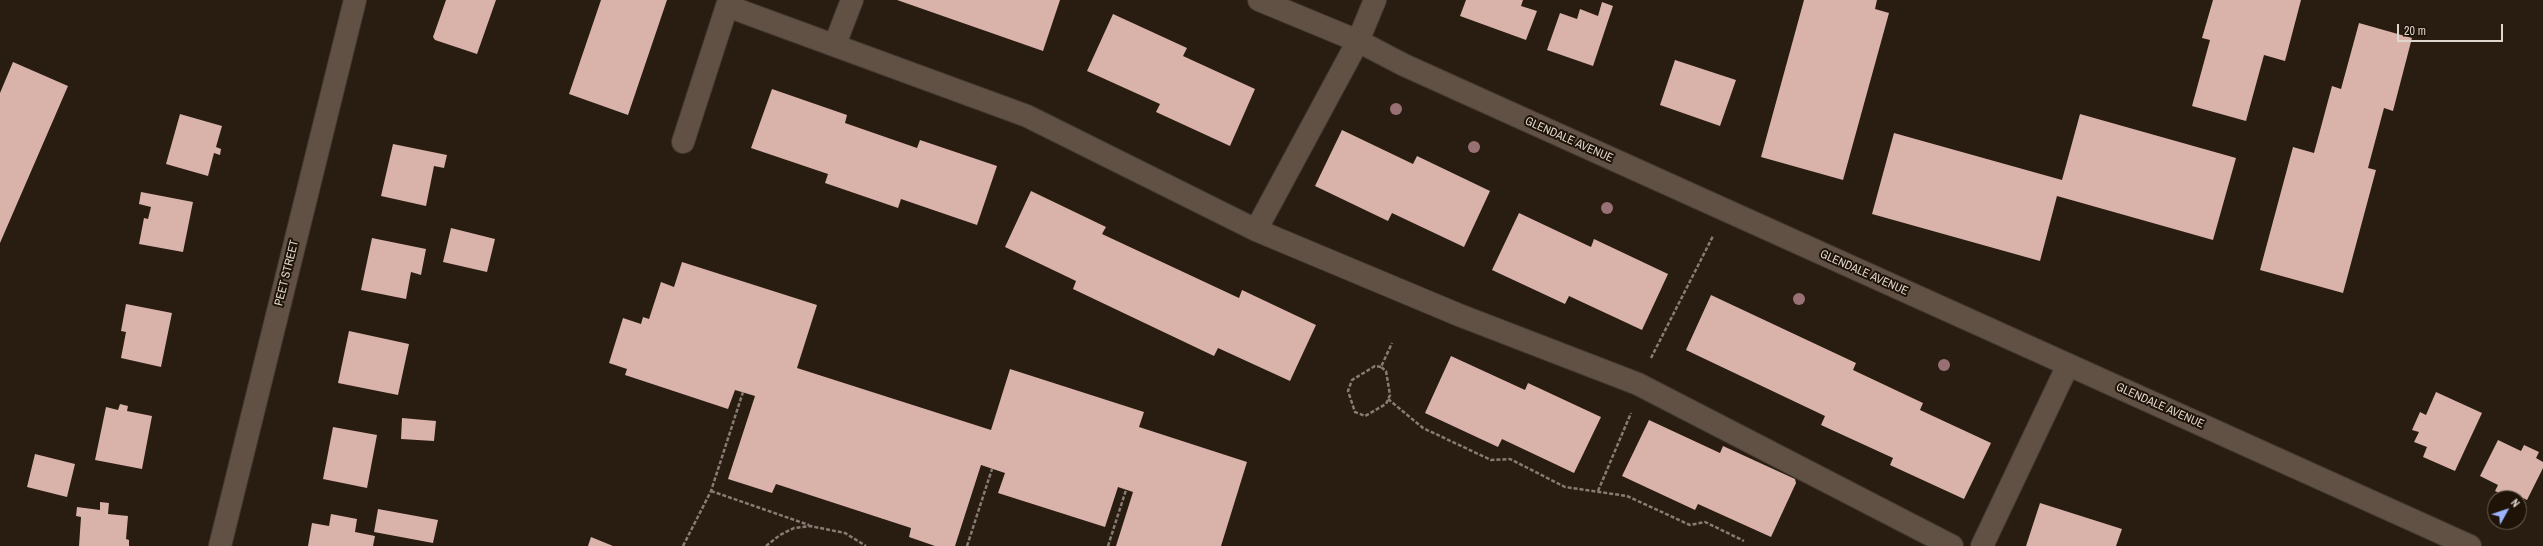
<!DOCTYPE html>
<style>
body{margin:0}
#map{position:relative;width:2543px;height:546px;overflow:hidden;background:#291c11;font-family:"Archivo Narrow",sans-serif}
canvas{display:block}
.north{position:absolute;left:2487px;top:490px;width:40px;height:40px;box-sizing:border-box;background:#1f1308;border:1px solid #6c6157;border-radius:50%;rotate:50deg;font-size:11px;font-weight:700;line-height:16px;text-align:center;color:#dfd6ce}
.north::after{content:'';display:block;margin:auto;width:14px;height:18px;background:#9cb4fd;clip-path:polygon(50% 0,100% 100%,50% 72%,0 100%)}
.scale{position:absolute;left:2397px;top:24px;width:106px;height:18px;box-sizing:border-box;border:2px solid #dfd6ce;border-top:0;padding-left:5px;font-size:12px;line-height:14px;white-space:nowrap;color:#dfd6ce;-webkit-text-stroke:3px #1f1308;paint-order:stroke}
</style>
<div id="map">
<canvas width="2543" height="546"></canvas>
<div class="north">N</div>
<div class="scale">20 m</div>
</div>
<script>
const context = document.querySelector('canvas').getContext('2d');
context.lineJoin = 'round';
function paint(path, color) { context.fillStyle = color; context.fill(path, 'evenodd'); }
const toPath = rows => new Path2D(rows.map(r => 'M' + r).join(''));
function strokePath(path, color, width, dash) { context.strokeStyle = color; context.lineWidth = width; context.lineCap = dash ? 'butt' : 'round'; context.setLineDash(dash || []); context.stroke(path); }
function label(font, color, halo, rows, align = 'center') {
  context.font = font + ' "Archivo Narrow",sans-serif'; context.lineWidth = 4; context.setLineDash([]); context.textBaseline = 'middle'; context.strokeStyle = halo; context.fillStyle = color; for (const [text, x, y, turn = 0] of rows) {
    context.save(); context.translate(x, y); context.rotate((+turn || 0) * Math.PI / 180); context.textAlign = isNaN(turn) ? turn : align; if (halo) context.strokeText(text, 0, 0); context.fillText(text, 0, 0); context.restore();
  }
}
paint(toPath([
 [446,0,496,0,477,54,435,40,433,37],
 [601,0,667,0,628,115,569,94],
 [897,0,1060,0,1043,51],
 [1466,0,1523,0,1521,6,1537,11,1526,40,1460,16],
 [1804,0,1877,0,1875,9,1889,13,1843,180,1761,157],
 [2213,0,2301,0,2285,61,2264,55,2246,121,2192,106,2210,40,2202,38],
 [1602,2,1613,6,1593,66,1547,50,1560,13,1577,19,1580,9,1598,16],
 [1113,14,1187,48,1183,56,1255,89,1230,146,1156,112,1160,104,1087,71],
 [2359,23,2412,38,2393,111,2384,108,2368,168,2376,170,2343,293,2260,270,2293,147,2314,153,2332,86,2341,89],
 [1675,60,1736,80,1720,126,1660,105],
 [13,62,68,86,0,243,0,93],
 [772,89,847,115,845,123,917,148,920,140,997,166,977,225,901,199,898,208,825,183,828,174,751,148],
 [180,114,222,126,216,147,221,149,220,155,214,153,208,176,166,164],
 [2080,114,2236,158,2213,240,2057,196,2040,261,1872,214,1894,133,2062,180],
 [1342,130,1413,164,1417,156,1490,191,1464,247,1392,213,1388,221,1315,186],
 [393,144,447,155,444,168,434,166,426,206,381,196],
 [1031,191,1106,227,1102,234,1239,298,1242,290,1316,325,1290,381,1218,348,1214,356,1073,289,1076,281,1005,247],
 [141,192,193,202,183,252,139,244,144,218,148,219,151,207,139,204],
 [1519,213,1591,247,1594,239,1668,274,1642,330,1569,296,1565,304,1492,270],
 [451,228,495,239,487,272,443,262],
 [372,238,426,249,421,275,411,272,406,299,361,290],
 [682,262,817,305,797,368,991,430,1010,369,1144,412,1139,427,1247,462,1221,546,1116,546,1133,492,1118,487,1105,527,998,493,1005,473,981,465,955,546,935,546,909,537,911,528,776,484,772,493,728,479,755,396,735,390,728,409,625,375,627,369,609,363,623,318,641,324,643,317,649,319,661,282,674,287],
 [1711,295,1856,363,1853,370,1923,403,1920,410,1991,443,1964,499,1890,465,1893,458,1821,425,1825,416,1686,350],
 [126,304,172,313,161,367,121,358,126,332,121,331],
 [349,331,409,344,398,395,338,383],
 [1451,356,1525,390,1528,383,1601,417,1574,473,1502,439,1498,447,1425,413],
 [2436,392,2482,413,2455,471,2423,457,2427,447,2414,442,2419,432,2412,430,2420,412,2426,415],
 [120,404,128,406,127,411,152,416,142,469,95,460,106,407,118,410],
 [402,418,436,421,434,441,401,439],
 [1649,420,1720,453,1723,446,1795,479,1796,483,1771,537,1698,504,1695,510,1622,476],
 [333,427,377,435,367,488,323,479],
 [2498,440,2521,451,2524,445,2539,452,2536,458,2543,462,2543,468,2527,500,2509,491,2506,496,2495,491,2498,485,2480,476],
 [35,454,75,464,67,497,27,487],
 [100,502,109,503,108,514,128,516,126,539,129,540,129,546,79,546,81,517,76,516,77,507,100,510],
 [2040,503,2122,529,2116,546,2026,546],
 [378,509,438,520,433,543,374,532],
 [331,514,357,519,355,532,375,536,373,546,308,546,312,523,329,526],
 [591,537,613,546,588,546]
]), '#d9b2aa');
const minor = toPath([
 [1259,0,1358,41,1404,65,2470,546],
 [835,44,852,0],
 [683,142,727,6,1027,116,1256,230,1358,41,1375,0],
 [1256,230,1459,315,1638,384,1952,546],
 [220,546,355,0],
 [1982,546,2068,365]
]);
strokePath(minor, '#423832', 24);
strokePath(toPath([
 [1651,358,1713,236],
 [1381,367,1375,366,1352,380,1348,391,1355,412,1365,416,1386,404,1390,395,1386,371,1381,367,1392,343],
 [1388,399,1423,428,1491,460,1510,459,1565,487,1627,496,1690,525,1705,522,1744,541],
 [711,491,809,525],
 [1598,491,1631,413],
 [683,546,711,491,743,392],
 [766,546,780,535,794,528,810,526,845,533,866,546],
 [967,546,992,469],
 [1108,546,1126,490]
]), '#877c73', 2.5, [4, 2]);
strokePath(minor, '#605144', 22);
context.fillStyle = '#997175';
for (const [x, y] of [
 [1396,109],
 [1474,147],
 [1607,208],
 [1799,299],
 [1944,365]
]) { context.beginPath(); context.arc(x, y, 6, 0, 2 * Math.PI); context.fill(); }
label('12px', '#dfd6ce', '#1f1308', [
 ["GLENDALE AVENUE",1569,140,24],
 ["PEET STREET",287,273,-76],
 ["GLENDALE AVENUE",1864,273,24],
 ["GLENDALE AVENUE",2160,406,24]
]);
</script>
